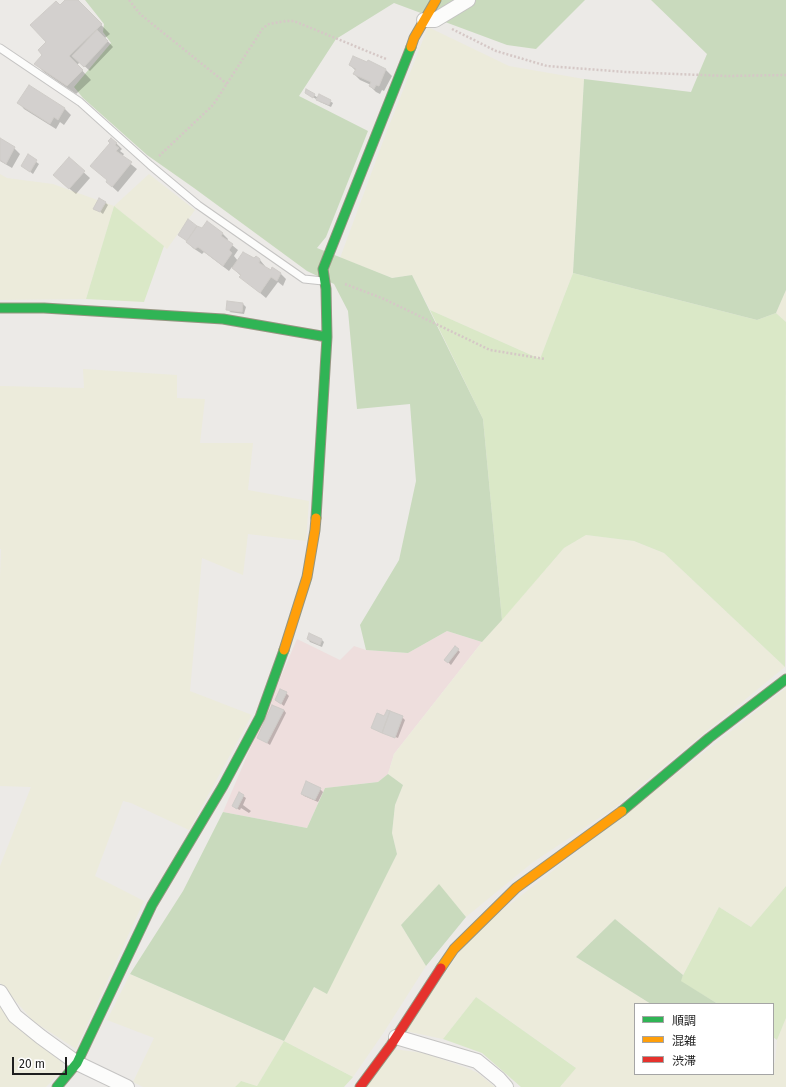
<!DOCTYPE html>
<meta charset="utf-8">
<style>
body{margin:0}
#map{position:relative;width:786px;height:1087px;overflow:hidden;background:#eceae7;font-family:"Fira Sans","Noto Sans JP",sans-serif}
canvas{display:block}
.legend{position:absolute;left:634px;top:1003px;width:140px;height:72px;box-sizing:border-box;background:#fff;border:1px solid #a5a5a5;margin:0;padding:5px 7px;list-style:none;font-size:12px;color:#1e1e1e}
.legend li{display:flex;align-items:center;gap:8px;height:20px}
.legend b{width:20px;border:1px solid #a5a5a5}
.scale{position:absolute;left:12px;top:1057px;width:55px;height:18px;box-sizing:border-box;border:2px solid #1e1e1e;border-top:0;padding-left:5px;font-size:12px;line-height:14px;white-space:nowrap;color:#1e1e1e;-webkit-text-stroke:3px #fff;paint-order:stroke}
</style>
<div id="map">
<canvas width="786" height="1087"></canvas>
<ul class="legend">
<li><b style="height:5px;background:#30b455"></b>順調</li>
<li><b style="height:5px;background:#ff9f0a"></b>混雑</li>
<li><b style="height:5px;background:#e5322d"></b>渋滞</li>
</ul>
<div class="scale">20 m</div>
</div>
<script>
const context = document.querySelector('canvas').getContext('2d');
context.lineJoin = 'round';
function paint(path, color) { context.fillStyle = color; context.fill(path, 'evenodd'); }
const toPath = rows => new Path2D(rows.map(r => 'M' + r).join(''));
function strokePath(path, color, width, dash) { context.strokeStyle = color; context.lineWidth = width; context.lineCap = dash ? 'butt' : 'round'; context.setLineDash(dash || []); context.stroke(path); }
paint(toPath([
 [447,631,482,642,394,754,388,774,378,782,325,788,307,828,223,812,297,639,340,660,354,646,366,650,408,653]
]), '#eededd');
paint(toPath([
 [428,27,509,66,584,79,573,273,540,359,430,310,412,275,392,278,340,258,385,136],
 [0,174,7,178,53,184,114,206,149,174,195,210,167,249,114,206,86,299,0,300],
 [786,290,786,322,776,313],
 [83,369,177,375,177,398,205,399,200,443,253,443,248,490,309,501,306,541,248,534,243,575,202,558,190,691,252,715,189,830,131,803,123,801,95,876,144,901,76,1049,33,1021,0,983,0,866,31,787,0,786,0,578,1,549,0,549,0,386,84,388],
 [586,535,634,541,664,553,785,667,671,760,614,808,532,863,466,917,439,885,401,925,426,966,384,1032,353,1077,284,1041,257,1086,241,1081,235,1087,143,1087,133,1082,154,1038,107,1020,130,974,284,1041,314,987,327,993,397,854,392,833,395,805,403,785,388,774,394,754,482,642,564,548],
 [786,688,786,886,751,927,719,907,683,975,615,919,576,957,651,1004,635,1004,635,1074,773,1074,773,1063,775,1063,777,1040,786,1018,786,1087,560,1087,575,1067,476,997,443,1039,405,1031,472,934],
 [0,1007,17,1028,63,1063,63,1070,46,1087,0,1087],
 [393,1049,424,1053,467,1068,478,1073,495,1087,365,1087]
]), '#ecebdb');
paint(toPath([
 [114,206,164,246,144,302,86,299],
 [573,273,757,320,776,313,786,322,785,667,664,553,634,541,586,535,564,548,502,620,483,419,430,310,540,359],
 [786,886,786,1018,777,1040,773,1037,773,1004,718,1004,680,981,719,907,751,927],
 [476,997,576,1068,560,1087,521,1087,482,1053,443,1039],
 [284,1041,353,1077,344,1087,235,1087,241,1081,257,1086]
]), '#dae8c7');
paint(toPath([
 [85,0,585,0,536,49,507,45,394,3,336,39,299,96,368,131,326,237,317,248,392,278,412,275,483,419,502,620,482,642,447,631,408,653,366,650,360,625,399,560,416,481,410,404,357,409,348,311,334,284,307,271,194,188,147,155,83,98,74,87,111,43,103,32,104,24],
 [651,0,786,0,786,290,776,313,757,320,573,273,584,79,691,92,707,54],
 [388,774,403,785,395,805,392,833,397,854,327,994,314,987,284,1041,130,974,183,891,223,812,307,828,325,788,378,782],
 [439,884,466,917,426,966,401,925],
 [615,919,683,975,681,981,718,1004,651,1004,576,957]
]), '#c9dabd');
paint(toPath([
 [67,0,77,0,110,34,105,38,113,47,90,71,80,62,77,65,91,80,76,94,44,72,36,64,43,55,60,7],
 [368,62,386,70,392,76,384,91,382,90,380,94,376,92,370,86,371,85,360,80,354,74,356,71,350,65,367,64],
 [29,86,65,109,71,115,64,125,60,122,56,129,24,109,19,103],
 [306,93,314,95,318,98,330,101,333,103,331,107,320,102,316,98,316,99],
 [0,139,14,148,20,154,12,168,0,161],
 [116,143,122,149,120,151,124,154,122,157,137,169,118,192,107,182,108,180,91,166],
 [28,156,39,164,33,174,25,168],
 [69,159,90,178,76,194,60,181],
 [105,202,108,205,103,214,95,208],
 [207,222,223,234,228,239,227,241,238,250,234,256,238,261,260,260,265,266,265,267,271,271,281,274,286,279,283,286,278,282,266,298,247,282,232,267,229,271,204,252,202,254,193,248,187,242,202,230],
 [243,304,246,307,244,314,229,312],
 [310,634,322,640,324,642,322,647,310,642,308,639],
 [458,650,460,652,451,665,446,660],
 [286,693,289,696,284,706,276,700],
 [273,706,284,710,286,713,270,745,258,737],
 [385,717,402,717,405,720,398,738,372,728],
 [320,789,323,792,318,802,304,796,302,794],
 [239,793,246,798,243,805,251,811,249,813,241,808,240,810,235,808]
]), '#0003');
const building = toPath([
 [65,0,78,0,102,24,69,56,83,70,67,86,34,64,42,55,38,50,46,42,30,25,56,1,60,5,65,0],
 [97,30,108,41,84,67,72,56,97,30],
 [353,56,367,62,368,60,386,69,379,86,376,85,374,89,369,86,371,82,353,74,356,69,349,65,353,56],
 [29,85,65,108,58,120,54,117,50,124,17,103,29,85],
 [306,89,315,94,313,98,305,93,306,89],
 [319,94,331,100,329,105,316,100,319,94],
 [0,138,15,147,6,164,0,160,0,138],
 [111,138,117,143,115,145,119,148,116,151,132,162,112,187,106,182,107,180,90,166,110,143,108,141,111,138],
 [28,154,37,160,30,172,21,166,28,154],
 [69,157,85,171,69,189,53,175,69,157],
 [99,198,106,202,100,212,93,209,99,198],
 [188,219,197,226,187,241,178,235,188,219],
 [207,221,223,233,221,236,233,244,229,250,232,253,223,266,198,247,195,249,186,242,197,226,202,228,207,221],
 [243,252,254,258,256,256,260,259,259,263,271,270,272,267,281,273,277,281,271,277,260,293,239,277,241,275,232,268,243,252],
 [227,301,243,303,242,312,226,310,227,301],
 [309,633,322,639,320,645,307,639,309,633],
 [455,646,459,649,448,663,444,660,455,646],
 [280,689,287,692,281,704,275,700,280,689],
 [272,705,284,710,267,743,257,738,272,705],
 [387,710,390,711,382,733,371,728,377,713,384,716,387,710],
 [390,711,403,716,395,738,382,733,390,711],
 [306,781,321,788,315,800,301,794,306,781],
 [239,792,244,795,237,809,232,806,239,792]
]);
paint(building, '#d3d0ce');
strokePath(building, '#cfccc8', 1);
const lane = toPath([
 [0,48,80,102,150,165,198,205,304,279,323,281]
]);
const street = toPath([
 [424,20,435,20,468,0],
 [0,992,15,1016,41,1037,77,1063,127,1087],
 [396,1037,477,1061,499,1079,506,1087]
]);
const fast = toPath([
 [0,308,44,308,223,319,327,337],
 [316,518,327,337,326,289,323,269,411,47],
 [622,811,709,738,786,679],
 [57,1087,77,1063,152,905,223,786,260,717,284,650]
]);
const slow = toPath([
 [411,47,414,38,436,0],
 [284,650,307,577,315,530,316,518],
 [441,968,454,949,516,888,622,811]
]);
const jam = toPath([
 [360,1087,391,1045,441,968]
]);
strokePath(lane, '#c5c4c3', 9);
strokePath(street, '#c5c4c3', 16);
strokePath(fast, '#959580', 11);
strokePath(slow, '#959580', 11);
strokePath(jam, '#959580', 11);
strokePath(toPath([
 [129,0,140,14,227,84],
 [452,29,496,51,547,66,626,72,727,76,786,75],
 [159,156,213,105,263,28,269,24,286,21,294,21,386,59],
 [345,284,384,299,490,350,545,359]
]), '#d5c8c6', 2.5, [2, 2]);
strokePath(lane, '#fcfcfb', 7);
strokePath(street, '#fcfcfb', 14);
strokePath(fast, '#30b455', 9);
strokePath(slow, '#ff9f0a', 9);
strokePath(jam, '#e5322d', 9);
</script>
